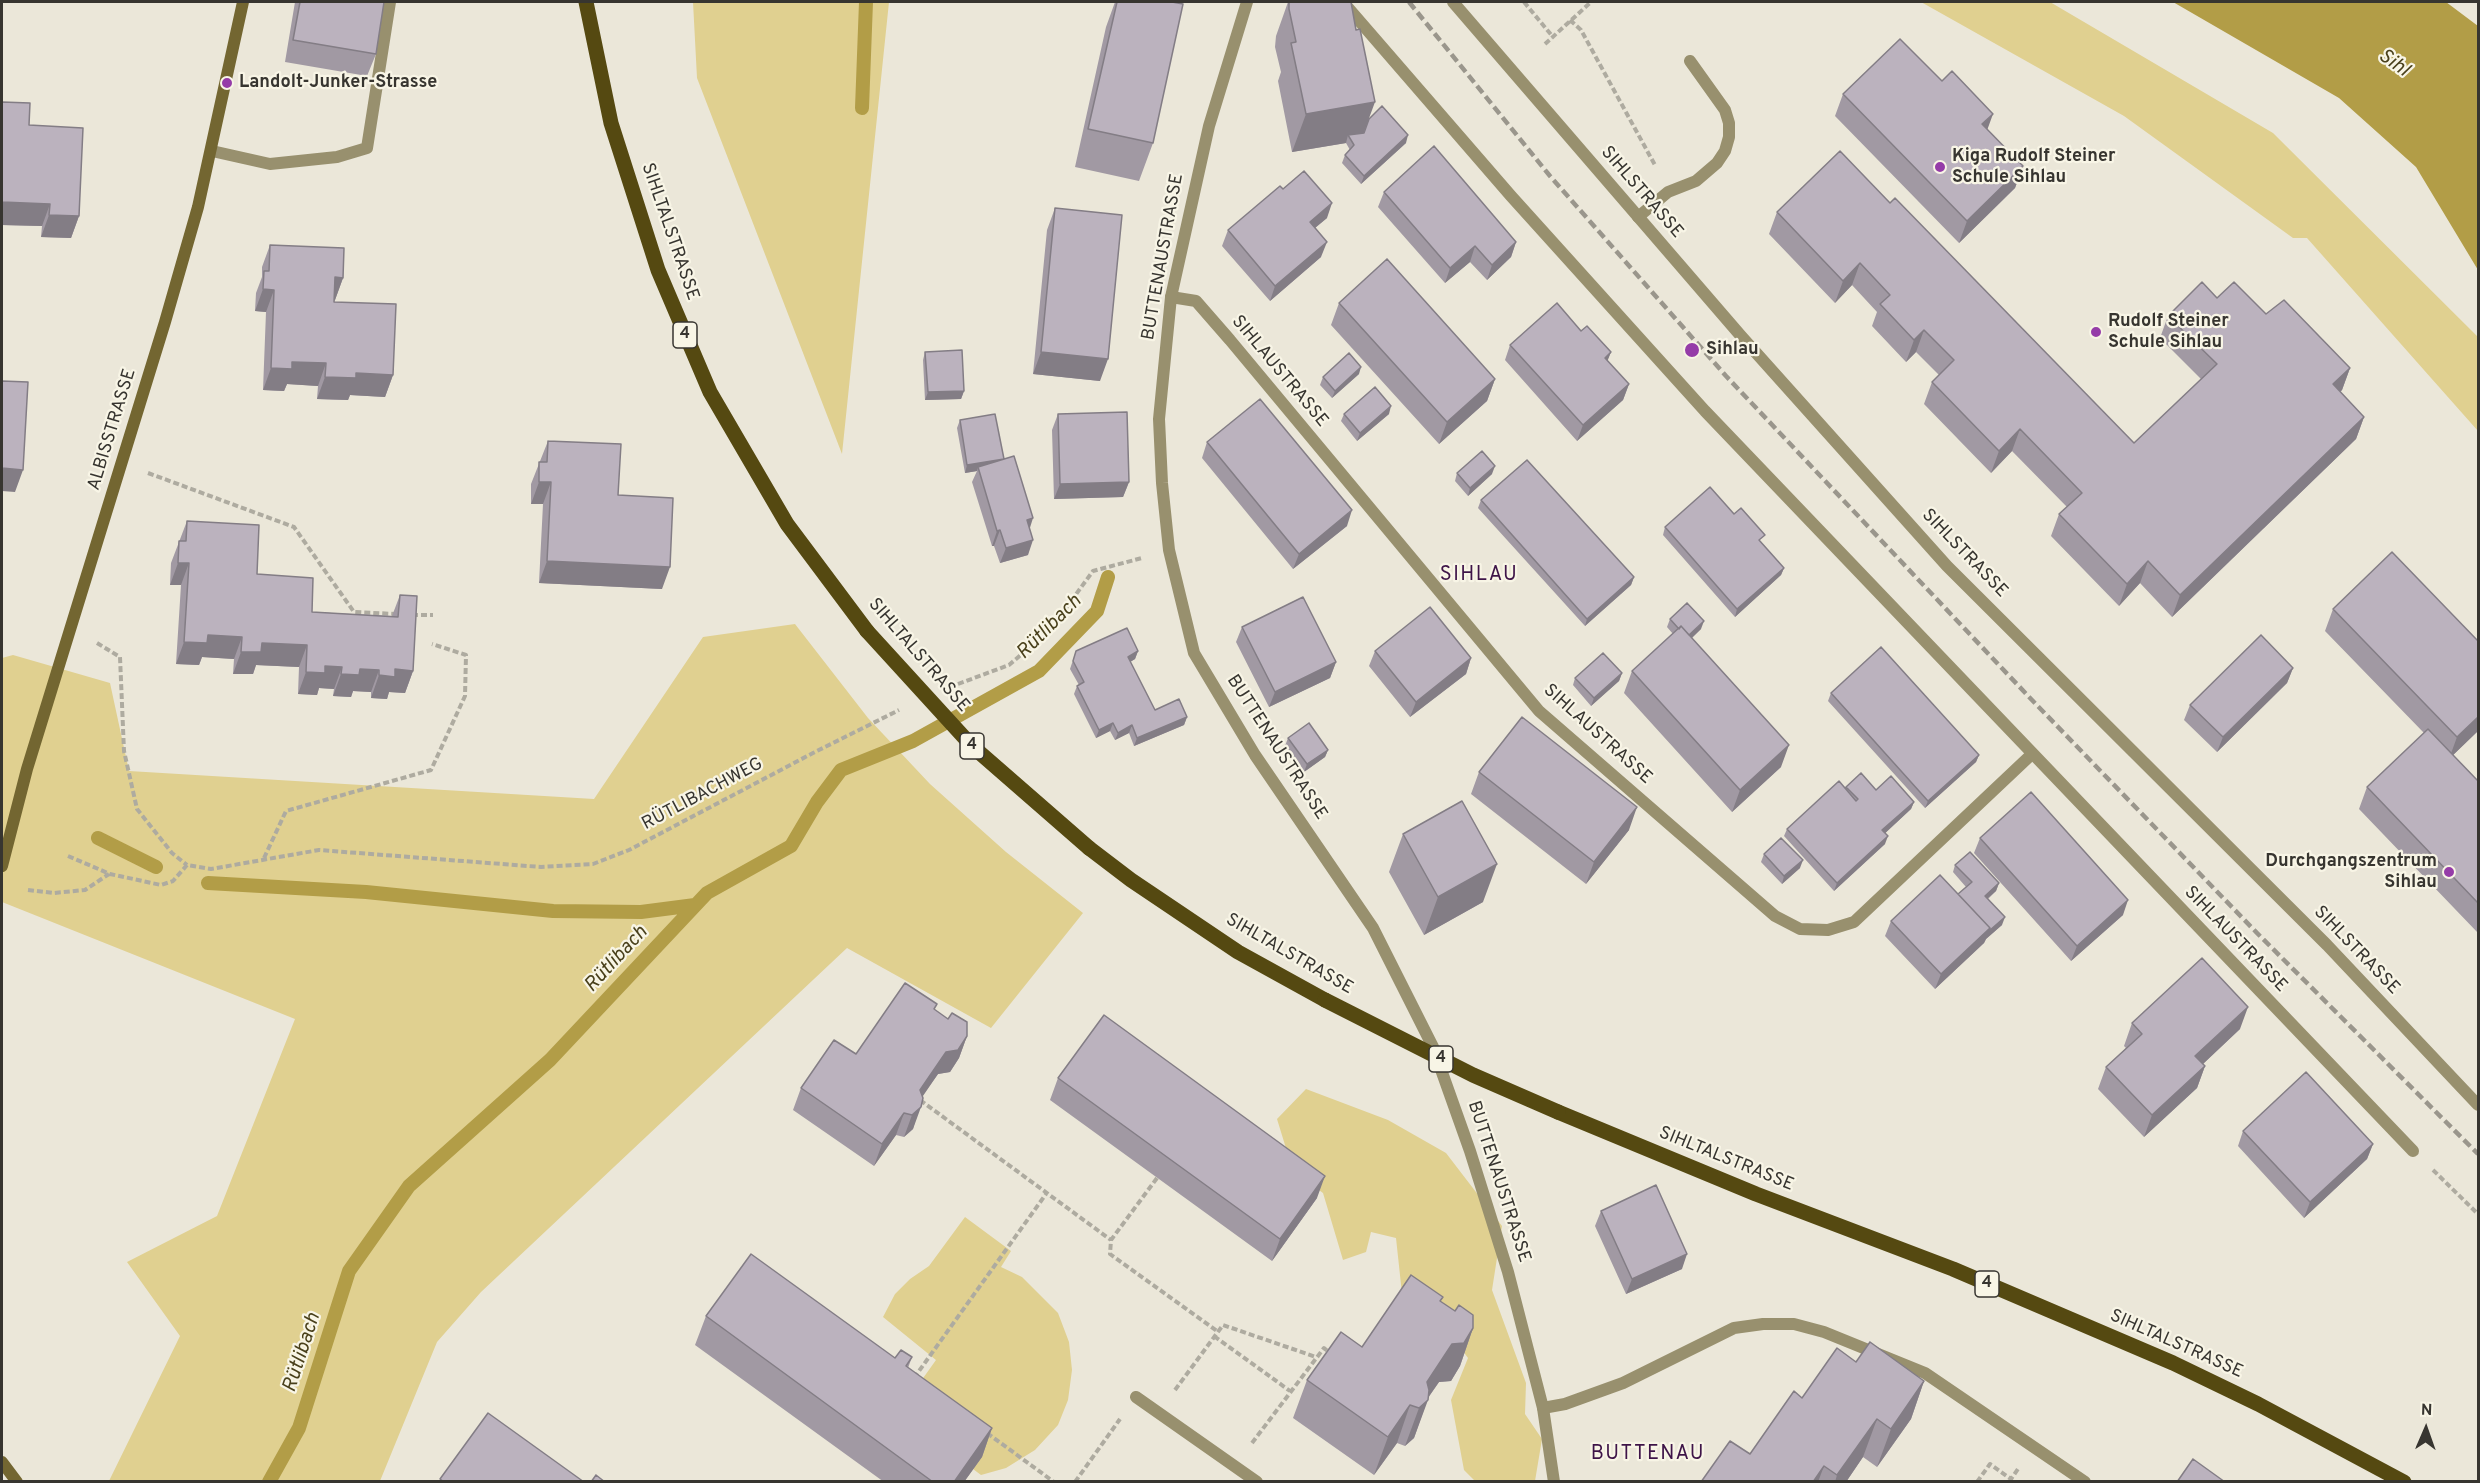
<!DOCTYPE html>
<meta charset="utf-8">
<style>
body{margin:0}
#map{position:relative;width:2480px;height:1483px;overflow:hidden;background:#ebe7d9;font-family:Overpass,sans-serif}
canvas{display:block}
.frame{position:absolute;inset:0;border:3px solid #373530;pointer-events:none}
.north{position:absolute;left:2396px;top:1399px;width:60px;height:60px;-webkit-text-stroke:4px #f8f5e6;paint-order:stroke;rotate:2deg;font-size:16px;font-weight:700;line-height:24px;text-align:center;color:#373530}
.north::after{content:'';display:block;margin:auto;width:21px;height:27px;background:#373530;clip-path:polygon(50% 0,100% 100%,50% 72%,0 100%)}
</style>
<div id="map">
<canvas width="2480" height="1483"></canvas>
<div class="frame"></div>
<div class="north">N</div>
</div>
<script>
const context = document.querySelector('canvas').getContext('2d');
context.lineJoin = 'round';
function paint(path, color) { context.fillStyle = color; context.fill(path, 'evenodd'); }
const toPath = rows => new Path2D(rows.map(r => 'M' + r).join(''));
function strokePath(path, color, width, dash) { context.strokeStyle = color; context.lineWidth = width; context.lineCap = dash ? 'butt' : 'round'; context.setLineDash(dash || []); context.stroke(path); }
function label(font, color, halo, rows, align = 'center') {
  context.font = font + ' Overpass,sans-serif'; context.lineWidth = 4.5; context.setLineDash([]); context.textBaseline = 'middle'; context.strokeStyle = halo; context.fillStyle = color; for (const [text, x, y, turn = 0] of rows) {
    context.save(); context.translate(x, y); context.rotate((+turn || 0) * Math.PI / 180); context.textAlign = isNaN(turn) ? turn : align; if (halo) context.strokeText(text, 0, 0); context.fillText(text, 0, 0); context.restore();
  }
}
paint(toPath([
 [693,2,889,2,842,454,697,78],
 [1921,2,2050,2,2273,133,2478,337,2478,431,2307,238,2293,238,2124,116],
 [795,624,868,718,930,784,1006,852,1083,913,991,1028,847,948,481,1292,437,1342,380,1481,109,1481,180,1336,127,1262,217,1216,295,1019,2,902,2,658,13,655,110,683,129,771,594,799,703,637],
 [1306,1089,1388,1120,1446,1153,1502,1226,1492,1290,1526,1383,1525,1414,1542,1439,1535,1481,1475,1481,1464,1470,1451,1400,1468,1358,1454,1339,1403,1303,1396,1238,1371,1232,1366,1252,1343,1260,1323,1193,1293,1171,1277,1119],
 [965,1217,1011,1251,1001,1267,1022,1277,1058,1313,1069,1342,1072,1370,1068,1400,1058,1425,1035,1450,1006,1468,981,1475,973,1469,981,1456,906,1402,936,1360,883,1317,895,1294,910,1279,929,1266]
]), '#e0d090');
paint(toPath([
 [2173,2,2446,2,2478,26,2478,270,2416,167,2339,98]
]), '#b29d47');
strokePath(toPath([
 [862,108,866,2],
 [98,838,156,867],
 [208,883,366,892,553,911,641,912,695,905],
 [269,1482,299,1428,349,1271,409,1186,550,1060,707,893,791,846,817,802,841,770,913,741,1039,671,1097,611,1108,577]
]), '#b29d47', 14);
strokePath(toPath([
 [1524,2,1553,37],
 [1570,20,1581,30,1656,167],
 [1545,44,1591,2],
 [148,473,294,527,354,612,396,614],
 [412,615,433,615],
 [97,643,120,657,124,751,137,809,172,853,187,865],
 [958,684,1009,665,1050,630,1093,571,1142,558],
 [68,856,110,874,161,885,173,881,187,865,211,869,319,850,541,867,593,864,629,850,813,753,899,710],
 [264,858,286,811,431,770,465,696,466,655,432,644],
 [28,890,54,893,85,890,109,874],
 [920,1100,1111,1240],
 [2433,1170,2478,1214],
 [1157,1178,1111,1240,1110,1254,1217,1331],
 [1214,1336,1290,1391],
 [914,1378,1046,1194],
 [1175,1390,1223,1325,1316,1357],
 [987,1433,1054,1482],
 [1252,1443,1324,1348,1330,1353],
 [1075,1482,1120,1419],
 [1977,1482,1990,1464,2011,1479,2018,1469]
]), '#aeaba0', 4, [6, 3]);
strokePath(toPath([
 [212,151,270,164,337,157,367,148,390,2],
 [1638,217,1668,192,1696,181,1717,163,1725,151,1729,137,1729,123,1725,110,1690,61],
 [1171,297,1196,301,1230,340,1539,711,1775,916,1800,929,1828,930,1854,922,2032,754],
 [1136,1397,1257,1482],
 [1543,1408,1565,1404,1623,1383,1734,1328,1763,1324,1794,1324,1824,1332,1925,1373,2085,1482]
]), '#98906e', 12);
strokePath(toPath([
 [1247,2,1209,126,1171,297,1159,419,1162,483,1169,550,1194,653,1255,755,1373,928,1433,1047,1470,1151,1508,1272,1543,1408,1554,1482],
 [1343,2,1511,196,1705,411,2413,1151],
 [1453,2,1741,336,1947,566,2327,945,2478,1105]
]), '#98906e', 12);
strokePath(toPath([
 [2,866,27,769,165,322,198,207,243,2],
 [2,1462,17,1482]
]), '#736631', 12);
strokePath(toPath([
 [586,2,611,123,658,270,710,392,787,524,867,631],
 [1089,848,1131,880,1238,952,1325,1000],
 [1558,1112,1756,1194,1953,1269,2173,1363,2258,1404,2404,1482]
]), '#554911', 15);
strokePath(toPath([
 [1409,2,1550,176,1726,376,2031,699,2257,933,2478,1154]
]), '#9a968c', 4.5, [9, 4.5]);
strokePath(toPath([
 [867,631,972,746,1089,848],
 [1325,1000,1473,1075,1558,1112]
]), '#554911', 15);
paint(toPath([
 [295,2,384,2,376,54,367,76,285,62],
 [1115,2,1172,2,1153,143,1139,181,1075,167,1106,27],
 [1288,2,1351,2,1369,119,1406,143,1361,184,1342,163,1345,155,1350,150,1346,143,1292,152,1278,81,1281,72,1275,47,1276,36],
 [1843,94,1988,130,2023,166,2015,188,1959,243,1835,116],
 [2,102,29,125,79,216,71,238,41,237,42,226,2,225],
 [1283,189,1327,218,1315,228,1321,257,1270,301,1222,246,1228,230],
 [1384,192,1516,242,1511,257,1487,280,1470,262,1445,283,1378,207],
 [1890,203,2134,443,2201,379,2160,338,2168,316,2217,298,2266,314,2350,368,2342,390,2340,392,2364,417,2356,439,2172,617,2140,583,2119,606,2051,536,2059,514,2067,507,2012,451,1991,473,1924,404,1932,382,1939,375,1916,352,1906,362,1872,326,1877,312,1852,285,1835,303,1769,234,1777,212],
 [1055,208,1100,381,1033,374,1047,230],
 [270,245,343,278,335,300,334,302,393,375,385,397,350,395,348,400,317,399,318,386,287,384,284,391,263,390,266,312,255,311,256,293,262,277,262,267],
 [1339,303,1495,379,1487,401,1439,444,1331,325],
 [1581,331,1611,352,1607,361,1629,384,1623,400,1577,441,1505,360,1510,345],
 [925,352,964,391,961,399,925,400,923,360],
 [1359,374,1332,398,1320,385,1323,377],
 [1058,414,1129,482,1123,497,1054,499,1052,430],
 [1344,414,1389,414,1357,441,1341,421],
 [960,420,1003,459,1030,528,1028,555,1000,563,994,546,992,546,972,482,977,471,965,473,957,428],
 [548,441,618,495,662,589,539,583,543,504,531,504,531,484],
 [1207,442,1347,526,1293,569,1202,458],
 [1457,473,1492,474,1468,496,1455,481],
 [1481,500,1634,577,1631,585,1585,626,1478,508],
 [1734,514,1762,543,1784,568,1781,575,1735,617,1663,535,1665,527],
 [187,521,257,574,312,612,392,616,400,595,413,671,405,693,389,692,387,699,371,698,371,692,353,691,351,697,333,696,334,689,319,688,317,695,298,694,299,667,256,665,253,674,233,674,234,659,202,657,199,665,176,664,181,585,170,585,171,563],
 [2333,609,2478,731,2453,755,2478,781,2478,933,2359,809,2367,787,2424,733,2325,631],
 [1670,619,1701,629,1692,638,1781,767,1732,812,1624,693,1632,671,1673,634,1667,627],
 [1242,627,1336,662,1330,678,1269,707,1236,642],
 [1076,651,1138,651,1135,659,1130,662,1155,710,1187,717,1184,725,1134,746,1129,733,1115,740,1110,731,1096,738,1074,694,1077,686,1079,685,1070,669],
 [1375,651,1471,658,1466,674,1410,717,1369,666],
 [2293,668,2287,683,2217,752,2184,720,2190,705],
 [1622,673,1619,681,1591,706,1573,685,1575,678],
 [1831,693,1979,755,1976,762,1925,808,1828,701],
 [1288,738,1328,750,1325,757,1304,772,1285,746],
 [1479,772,1629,830,1586,884,1471,794],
 [1846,787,1876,790,1914,802,1911,809,1885,833,1885,844,1834,891,1784,836,1787,829,1846,789],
 [1403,834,1483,902,1424,935,1389,872],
 [1980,838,2123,915,2071,961,1974,853],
 [1764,854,1800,868,1782,884,1761,862],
 [1955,865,1999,883,1996,891,1988,899,2002,925,1986,939,1984,943,1935,989,1885,936,1891,921,1958,894,1966,887,1953,872],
 [935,1010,967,1036,959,1058,950,1072,938,1074,922,1096,913,1129,904,1137,896,1135,874,1166,793,1110,801,1088,856,1054],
 [2132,1023,2240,1029,2203,1064,2205,1066,2197,1088,2144,1137,2098,1089,2106,1067,2126,1048,2124,1046],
 [1058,1078,1317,1198,1272,1261,1050,1100],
 [2243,1131,2373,1144,2367,1159,2304,1218,2238,1146],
 [1601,1211,1682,1269,1626,1294,1595,1226],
 [1441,1302,1473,1328,1460,1366,1451,1381,1439,1382,1428,1398,1414,1438,1405,1446,1397,1443,1374,1475,1293,1418,1307,1380,1362,1347],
 [706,1316,895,1358,912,1357,908,1368,992,1428,982,1457,964,1482,884,1482,695,1345],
 [1856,1362,1924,1381,1911,1419,1877,1467,1863,1457,1846,1482,1701,1482,1750,1454,1802,1398]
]), '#a199a3');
paint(toPath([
 [1375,102,1361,140,1348,135,1346,143,1292,152,1306,114],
 [1993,114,1985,136,1982,124],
 [1408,135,1406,143,1361,184,1364,176],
 [2023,166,2015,188,1959,243,1967,221],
 [2,202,50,204,42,226,2,225],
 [1332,203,1327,218,1304,237,1310,222],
 [49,215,79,216,71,238,41,237],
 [1327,242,1321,257,1270,301,1275,286],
 [1516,242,1511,257,1487,280,1492,265],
 [1475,246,1470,262,1445,283,1450,268],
 [1860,263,1852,285,1835,303,1843,281],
 [335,277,343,278,335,300,327,299],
 [263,289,274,290,266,312,255,311],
 [1924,330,1916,352,1906,362,1914,340],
 [1041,352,1108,359,1100,381,1033,374],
 [1611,352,1605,367,1605,358],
 [292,362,326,363,318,386,287,384,284,391,263,390,271,368],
 [1361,367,1359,374,1332,398,1335,391],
 [2350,368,2342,390,2325,406,2333,384],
 [356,373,393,375,385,397,350,395,348,400,317,399,325,377],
 [1495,379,1487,401,1439,444,1447,422],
 [1629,384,1623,400,1577,441,1583,425],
 [964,391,961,399,925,400,928,392],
 [1391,406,1389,414,1357,441,1360,433],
 [2364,417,2356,439,2172,617,2180,595],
 [2020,429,2012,451,1991,473,1999,451],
 [1004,459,978,467,977,471,965,473,967,465],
 [1495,466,1492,474,1468,496,1470,488],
 [2,468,23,470,15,492,2,491],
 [539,482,551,482,543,504,531,504],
 [1129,482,1123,497,1054,499,1060,484],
 [1352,510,1347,526,1293,569,1299,554],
 [1033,518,1028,534,1027,520],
 [1000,530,994,546,992,546,997,531],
 [1033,540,1028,555,1000,563,1006,548],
 [547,561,670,567,662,589,539,583],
 [2148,561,2140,583,2119,606,2127,584],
 [178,563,189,563,181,585,170,585],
 [1784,568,1781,575,1735,617,1737,609],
 [1634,577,1631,585,1585,626,1587,619],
 [1704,621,1701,629,1684,645,1687,637],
 [208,635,242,637,234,659,202,657,199,665,176,664,184,642],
 [262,643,307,645,299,667,256,665,253,674,233,674,241,652],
 [1138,651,1135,659,1125,665,1128,657],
 [1471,658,1466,674,1410,717,1416,702],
 [1336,662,1330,678,1269,707,1275,692],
 [325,666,342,667,334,689,319,688,317,695,298,694,306,672],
 [2293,668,2287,683,2217,752,2223,737],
 [360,669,379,670,371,692,353,691,351,697,333,696,341,674],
 [395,669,413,671,405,693,389,692,387,699,371,698,379,675],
 [1622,673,1619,681,1591,706,1594,698],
 [1187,717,1184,725,1134,746,1137,738],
 [2478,717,2478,731,2449,759,2457,737],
 [1113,723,1110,731,1096,738,1099,730],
 [1132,725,1129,733,1115,740,1118,733],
 [1789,745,1781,767,1732,812,1740,790],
 [1328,750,1325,757,1304,772,1307,764],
 [1979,755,1976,762,1925,808,1928,801],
 [1914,802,1911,809,1880,838,1882,830],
 [1637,807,1629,830,1586,884,1594,862],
 [1888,836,1885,844,1834,891,1837,883],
 [1803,860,1800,868,1782,884,1784,876],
 [1497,864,1483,902,1424,935,1438,897],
 [1999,883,1996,891,1982,903,1985,896],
 [2128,900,2123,915,2071,961,2077,946],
 [2005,917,2002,925,1986,939,1984,943,1935,989,1941,974,1990,928],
 [2248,1007,2240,1029,2187,1079,2195,1056],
 [967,1036,959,1058,950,1072,938,1074,912,1112,920,1090,946,1052],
 [2205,1066,2197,1088,2144,1137,2152,1115],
 [921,1107,913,1129,904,1137,912,1115],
 [904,1113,896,1135,874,1166,882,1144],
 [2373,1144,2367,1159,2304,1218,2310,1202],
 [1325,1176,1317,1198,1272,1261,1280,1239],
 [1687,1254,1682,1269,1626,1294,1632,1279],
 [1473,1328,1460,1366,1451,1381,1439,1382,1425,1402,1428,1400,1414,1438,1405,1446,1419,1408,1427,1382,1452,1344],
 [1924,1381,1911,1419,1877,1467,1891,1429],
 [1410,1405,1397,1443,1374,1475,1388,1437],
 [1877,1419,1863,1457,1846,1482,1835,1482,1837,1475],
 [992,1428,982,1457,964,1482,954,1482],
 [1824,1466,1818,1482,1813,1482]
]), '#837d85');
const building = toPath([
 [300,2,384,2,376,54,293,40,300,2],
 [1117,2,1172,2,1183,4,1153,143,1088,129,1117,2],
 [1289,2,1351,2,1356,30,1360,29,1375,102,1306,114,1291,43,1296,42,1289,9,1289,2],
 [1900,39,1942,81,1952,71,1993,114,1982,124,2023,166,1967,221,1843,94,1900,39],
 [2,102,30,103,29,125,83,128,79,216,49,215,50,204,2,202,2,102],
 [1382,106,1408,135,1364,176,1345,155,1354,145,1348,135,1364,133,1369,119,1382,106],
 [1434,146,1516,242,1492,265,1475,246,1450,268,1384,192,1434,146],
 [1840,151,1890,203,1895,198,2134,443,2217,364,2168,316,2202,282,2217,298,2234,282,2266,314,2284,300,2350,368,2333,384,2364,417,2180,595,2148,561,2127,584,2059,514,2082,493,2020,429,1999,451,1932,382,1954,360,1924,330,1914,340,1880,304,1890,295,1860,263,1843,281,1777,212,1840,151],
 [1304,171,1332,203,1310,222,1327,242,1275,286,1228,230,1280,186,1283,189,1304,171],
 [1055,208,1122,215,1108,359,1041,352,1055,208],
 [270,245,344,248,343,278,335,277,334,302,396,304,393,375,356,373,356,378,325,377,326,363,292,362,292,369,271,368,274,290,263,289,264,271,269,271,270,245],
 [1387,259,1495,379,1447,422,1339,303,1387,259],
 [1557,303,1581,331,1587,326,1611,352,1605,358,1629,384,1583,425,1510,345,1557,303],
 [962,350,964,391,928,392,925,352,962,350],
 [1349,353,1361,367,1335,391,1323,377,1349,353],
 [2,381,28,382,23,470,2,468,2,381],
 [1375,387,1391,406,1360,433,1344,414,1375,387],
 [1260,399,1352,510,1299,554,1207,442,1260,399],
 [1127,412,1129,482,1060,484,1058,414,1127,412],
 [995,414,1004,459,967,465,960,420,995,414],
 [548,441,621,444,618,495,673,498,670,567,547,561,551,482,539,482,539,462,547,462,548,441],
 [1482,451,1495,466,1470,488,1457,473,1482,451],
 [1014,456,1033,518,1027,520,1033,540,1006,548,1000,530,997,531,978,467,1014,456],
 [1527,460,1634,577,1587,619,1481,500,1527,460],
 [1710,487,1734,514,1741,508,1765,535,1759,540,1784,568,1737,609,1665,527,1710,487],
 [187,521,259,525,257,574,313,578,312,612,398,617,400,595,417,596,413,671,395,669,395,677,379,675,379,670,360,669,359,675,341,674,342,667,325,666,325,673,306,672,307,645,262,643,261,652,241,652,242,637,208,635,207,643,184,642,189,563,178,563,179,541,186,541,187,521],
 [2392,552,2478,641,2478,717,2457,737,2333,609,2392,552],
 [1303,597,1336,662,1275,692,1242,627,1303,597],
 [1687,603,1704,621,1689,635,1681,626,1679,629,1670,619,1687,603],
 [1430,607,1471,658,1416,702,1375,651,1430,607],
 [1681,626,1789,745,1740,790,1632,671,1681,626],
 [1127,628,1138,651,1128,657,1155,710,1179,699,1187,717,1137,738,1132,725,1118,733,1113,723,1099,730,1077,686,1084,682,1073,661,1076,651,1127,628],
 [2261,635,2293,668,2223,737,2190,705,2261,635],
 [1881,647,1979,755,1928,801,1831,693,1881,647],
 [1603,653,1622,673,1594,698,1575,678,1603,653],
 [1522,717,1637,807,1594,862,1479,772,1522,717],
 [1309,723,1328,750,1307,764,1288,738,1309,723],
 [2428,729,2478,781,2478,903,2367,787,2428,729],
 [1861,773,1876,790,1891,776,1914,802,1882,830,1888,836,1837,883,1787,829,1839,781,1856,801,1858,799,1846,787,1861,773],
 [2031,792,2128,900,2077,946,1980,838,2031,792],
 [1462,801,1497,864,1438,897,1403,834,1462,801],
 [1781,838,1803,860,1784,876,1764,854,1781,838],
 [1970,852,1999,883,1985,896,2005,917,1989,931,1990,928,1958,894,1972,882,1955,865,1970,852],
 [1940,875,1990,928,1941,974,1891,921,1940,875],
 [2202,958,2248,1007,2195,1056,2205,1066,2152,1115,2106,1067,2142,1034,2132,1023,2202,958],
 [905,983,937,1004,934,1009,948,1019,952,1013,967,1022,967,1036,958,1050,946,1052,920,1090,923,1098,921,1107,912,1115,904,1113,882,1144,801,1088,834,1040,856,1054,905,983],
 [1104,1015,1325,1176,1280,1239,1058,1078,1104,1015],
 [2306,1072,2373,1144,2310,1202,2243,1131,2306,1072],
 [1656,1185,1687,1254,1632,1279,1601,1211,1656,1185],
 [751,1254,895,1358,901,1350,912,1357,906,1366,992,1428,954,1482,933,1482,706,1316,751,1254],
 [1411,1275,1443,1297,1440,1301,1455,1311,1459,1305,1473,1315,1473,1328,1464,1343,1452,1344,1427,1382,1429,1390,1428,1400,1419,1408,1410,1405,1388,1437,1307,1380,1341,1332,1362,1347,1411,1275],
 [1870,1342,1924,1381,1891,1429,1877,1419,1837,1475,1824,1466,1813,1482,1701,1482,1730,1441,1750,1454,1794,1391,1802,1398,1837,1348,1856,1362,1870,1342],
 [488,1413,584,1482,444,1482,440,1479,488,1413],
 [2193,1459,2225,1482,2177,1482,2193,1459],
 [596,1475,605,1482,591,1482,596,1475]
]);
paint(building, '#bbb2be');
strokePath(building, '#837d85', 1.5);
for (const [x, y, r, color] of [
 [227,83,6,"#953ca8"],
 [1940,167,6,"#953ca8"],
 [2096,332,6,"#953ca8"],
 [1692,350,8,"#953ca8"],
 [2449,872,6,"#953ca8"]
]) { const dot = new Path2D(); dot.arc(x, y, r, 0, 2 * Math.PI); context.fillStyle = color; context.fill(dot); strokePath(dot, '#f8f5e6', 2); }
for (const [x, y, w] of [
 [685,335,24],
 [972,746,24],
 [1441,1059,24],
 [1987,1284,24]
]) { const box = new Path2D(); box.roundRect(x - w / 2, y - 13, w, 26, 4.5); context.fillStyle = '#f8f5e6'; context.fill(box); strokePath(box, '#373530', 1.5); }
label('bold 16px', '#373530', null, [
 ["4",685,335],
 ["4",972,746],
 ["4",1441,1059],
 ["4",1987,1284]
]);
label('bold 18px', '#373530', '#f8f5e6', [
 ["Landolt-Junker-Strasse",239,83],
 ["Kiga Rudolf Steiner",1952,157],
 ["Schule Sihlau",1952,178],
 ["Rudolf Steiner",2108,322],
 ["Schule Sihlau",2108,343],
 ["Sihlau",1706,350],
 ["Durchgangszentrum",2437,862,"right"],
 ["Sihlau",2437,883,"right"]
], 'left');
label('18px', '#373530', '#f8f5e6', [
 ["SIHLSTRASSE",1641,193,49],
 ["SIHLTALSTRASSE",669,232,71],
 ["BUTTENAUSTRASSE",1164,257,-80],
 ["SIHLAUSTRASSE",1279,372,50],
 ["ALBISSTRASSE",113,430,-73],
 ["SIHLSTRASSE",1964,554,46],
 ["SIHLTALSTRASSE",918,656,49],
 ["SIHLAUSTRASSE",1597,735,42],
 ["BUTTENAUSTRASSE",1276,748,57],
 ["RÜTLIBACHWEG",703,795,-28],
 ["SIHLAUSTRASSE",2235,940,46],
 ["SIHLSTRASSE",2356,951,46],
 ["SIHLTALSTRASSE",1289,955,30],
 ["SIHLTALSTRASSE",1726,1160,22],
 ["BUTTENAUSTRASSE",1498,1182,72],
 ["SIHLTALSTRASSE",2176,1345,24]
]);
label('italic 20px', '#49401b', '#f8f5e6', [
 ["Sihl",2393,64,36],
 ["Rütlibach",1050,628,-45],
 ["Rütlibach",617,960,-47],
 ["Rütlibach",303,1353,-72]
]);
context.letterSpacing = '1.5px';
label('20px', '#3e1448', '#f8f5e6', [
 ["SIHLAU",1479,576],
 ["BUTTENAU",1648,1455]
]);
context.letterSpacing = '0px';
</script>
